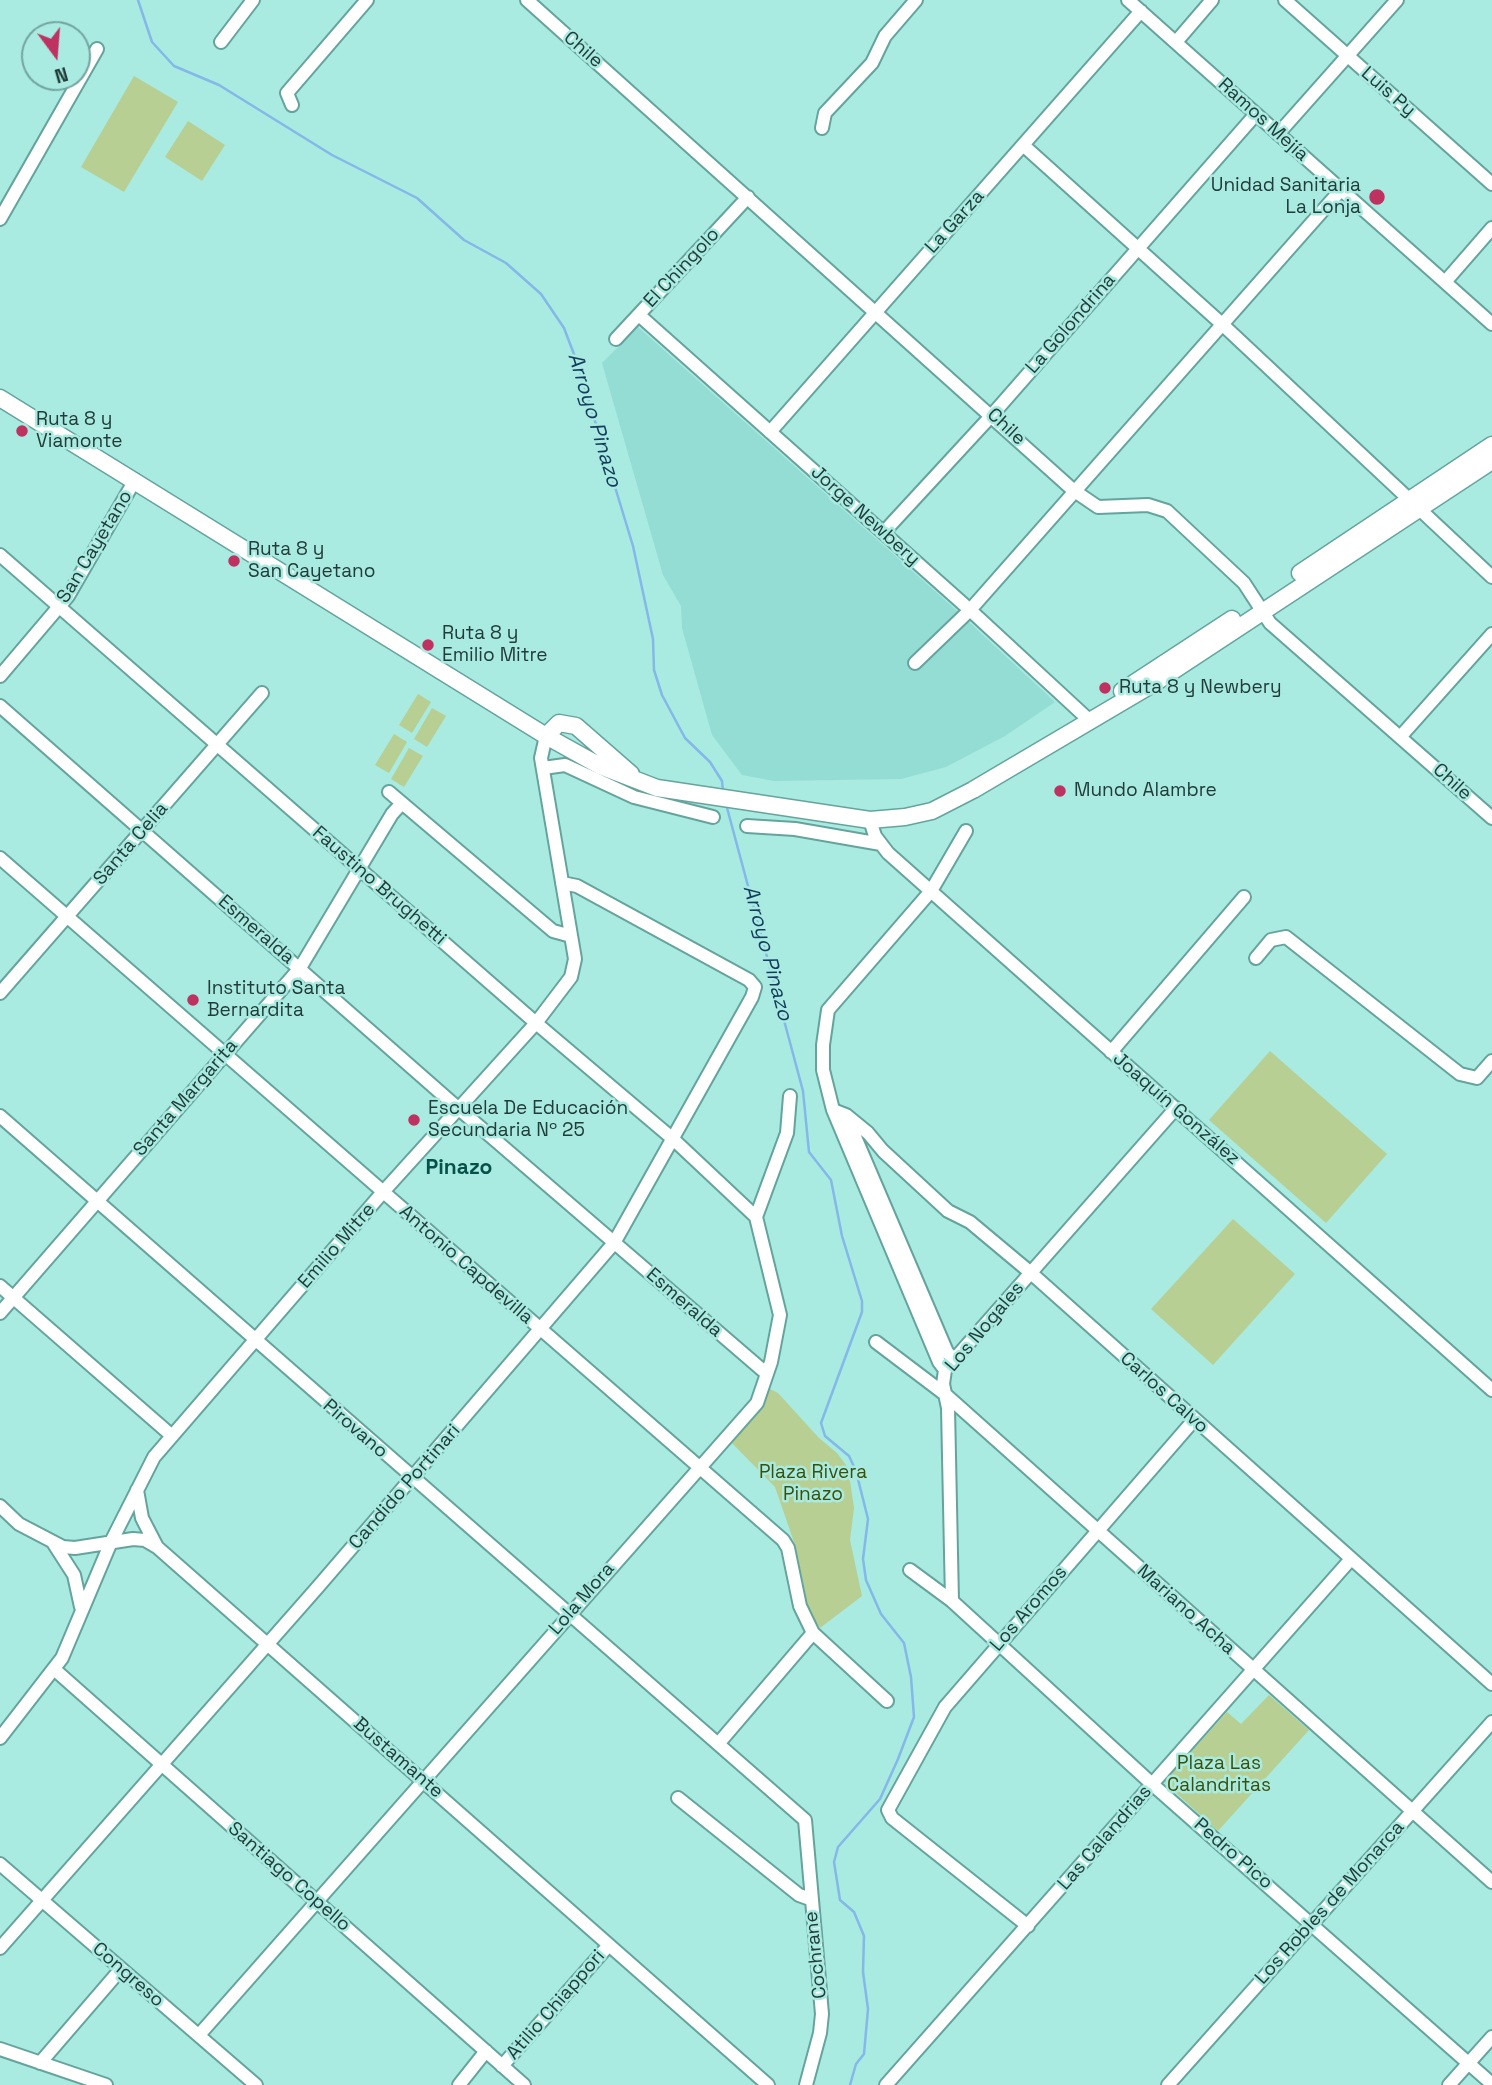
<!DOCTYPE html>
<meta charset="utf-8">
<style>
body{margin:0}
#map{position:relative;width:1492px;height:2085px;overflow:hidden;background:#a9eae1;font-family:"Space Grotesk",sans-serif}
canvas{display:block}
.north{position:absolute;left:21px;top:21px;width:70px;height:70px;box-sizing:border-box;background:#a9eae1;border:2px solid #73a49e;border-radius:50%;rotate:164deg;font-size:19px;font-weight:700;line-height:28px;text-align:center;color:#213c39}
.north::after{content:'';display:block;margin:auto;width:24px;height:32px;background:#bf315f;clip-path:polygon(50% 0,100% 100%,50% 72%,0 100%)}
</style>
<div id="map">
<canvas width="1492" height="2085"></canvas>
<div class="north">N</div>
</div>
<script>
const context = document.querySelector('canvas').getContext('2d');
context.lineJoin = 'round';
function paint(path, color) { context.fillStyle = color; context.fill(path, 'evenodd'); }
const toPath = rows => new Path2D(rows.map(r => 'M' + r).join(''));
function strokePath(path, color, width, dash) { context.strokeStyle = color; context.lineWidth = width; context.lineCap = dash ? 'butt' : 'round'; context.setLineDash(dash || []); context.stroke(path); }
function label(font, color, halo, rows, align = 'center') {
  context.font = font + ' "Space Grotesk",sans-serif'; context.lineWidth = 5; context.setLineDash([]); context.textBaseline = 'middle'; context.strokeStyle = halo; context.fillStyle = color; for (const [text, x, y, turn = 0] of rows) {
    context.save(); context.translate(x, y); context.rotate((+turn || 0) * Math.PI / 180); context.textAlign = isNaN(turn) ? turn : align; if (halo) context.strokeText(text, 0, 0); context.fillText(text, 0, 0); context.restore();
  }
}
paint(toPath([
 [638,327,955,609,1055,702,1005,736,946,767,901,779,774,781,742,775,712,735,682,628,681,606,663,575,602,363]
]), '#93ddd5');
paint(toPath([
 [134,76,178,102,124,192,81,167],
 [188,121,225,145,202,181,165,157],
 [418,694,431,702,412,733,399,725],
 [432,708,446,716,427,747,414,739],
 [394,734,407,742,389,773,375,765],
 [409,748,423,756,404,787,391,779],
 [1270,1051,1387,1154,1326,1223,1209,1120],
 [1233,1219,1295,1274,1213,1365,1151,1309],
 [770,1389,778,1393,819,1438,837,1453,846,1465,850,1481,854,1508,850,1540,862,1596,820,1628,808,1610,794,1542,775,1487,730,1441,760,1409],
 [1269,1695,1309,1730,1218,1831,1164,1782,1227,1712,1241,1724]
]), '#b7cf93');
strokePath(toPath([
 [138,0,152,42,174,66,219,85,332,155,417,198,464,240,506,263,541,294,564,328,577,362,633,546,653,639,654,670,662,695,685,738,710,762,722,781,723,791],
 [726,804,803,1091,809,1152,831,1180,842,1236,862,1301,862,1312,821,1423,825,1436,849,1456,856,1471,868,1519,863,1559,866,1580,881,1614,904,1643,911,1677,914,1717,898,1759,880,1799,838,1847,834,1862,840,1900,854,1912,864,1936,863,1972,868,2009,864,2054,856,2064,850,2085]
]), '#83b8e8', 2.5);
const minor = toPath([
 [527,0,1073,490,1098,507,1148,505,1167,511,1244,583,1270,623,1492,818],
 [1128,0,1492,324],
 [1285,0,1492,184],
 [221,42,253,0],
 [1176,42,1212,0],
 [292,105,287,93,367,0],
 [822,128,825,113,872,63,885,36,916,0],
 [1278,134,1397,0],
 [1023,145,1223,325,1492,577],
 [0,219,97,49],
 [1445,282,1492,228],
 [639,315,970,610,1089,720],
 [616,339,748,197],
 [770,432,1141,11],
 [884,532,992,415,1256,114],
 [0,555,536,1023,673,1139,756,1217],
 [915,663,970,610,1340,191],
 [0,676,68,596,135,480],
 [0,706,459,1109,767,1374],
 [1401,736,1492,634],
 [543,768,565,765,634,797,713,817],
 [389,792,553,931,571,936],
 [870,820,875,836,888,853,1492,1390],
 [747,826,795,829,881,844],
 [0,858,783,1540,788,1548,800,1606,813,1633,887,1701],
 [1256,958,1271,940,1286,937,1460,1074,1477,1078,1492,1061],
 [0,993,262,693],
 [1111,1052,1244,897],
 [833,1110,846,1115,868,1133,883,1151,948,1211,970,1222,1031,1273,1492,1684],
 [0,1116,805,1820,822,2014,820,2033,806,2085],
 [847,1118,947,1352,954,1360],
 [0,1286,171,1435],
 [0,1313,300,968,392,814,402,803],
 [876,1342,946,1395,1492,1882],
 [945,1370,939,1362,833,1110,823,1070,823,1045,828,1010,931,891,966,831],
 [137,1490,142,1518,157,1547],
 [0,1506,19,1524,63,1547,75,1548,133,1539,145,1540,157,1547,768,2085],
 [54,1544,74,1575,81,1607],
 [910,1570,952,1601,1152,1784,1492,2084],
 [952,1601,948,1408,943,1384,945,1370,1176,1108],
 [54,1669,524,2085],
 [0,1738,62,1658,111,1542,154,1457,383,1192,536,1023,571,977,575,959,541,758,546,736],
 [718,1744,813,1633],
 [678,1798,799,1895,810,1899],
 [0,1864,256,2085],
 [1028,1926,892,1818,888,1810,945,1707,1194,1420],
 [0,1948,317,1588,614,1243,752,997,755,987,749,980,577,886,562,883],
 [199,2035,757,1403,771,1362,780,1315,756,1217,787,1133,790,1096],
 [0,2049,106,2085],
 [40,2063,121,1969],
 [502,2066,609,1945],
 [459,2085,486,2051],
 [886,2085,1351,1559],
 [1168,2085,1492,1722],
 [1449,2085,1492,2037]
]);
const major = toPath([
 [0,398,546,736,600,766,657,788,870,820,905,817,932,811,973,790,1156,682,1492,461],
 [1300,573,1492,445],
 [1122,691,1232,619],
 [546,736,559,723,576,726,631,774]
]);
strokePath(minor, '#65a49d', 16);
strokePath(major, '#65a49d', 19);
strokePath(minor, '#fff', 12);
strokePath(major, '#fff', 16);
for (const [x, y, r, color] of [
 [1377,197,9,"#bf315f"],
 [22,431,7,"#bf315f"],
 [234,561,7,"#bf315f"],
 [428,645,7,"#bf315f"],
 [1105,688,7,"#bf315f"],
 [1060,791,7,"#bf315f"],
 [193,1000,7,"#bf315f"],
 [414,1120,7,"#bf315f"]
]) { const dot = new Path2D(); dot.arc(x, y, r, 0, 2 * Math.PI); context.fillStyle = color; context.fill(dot); strokePath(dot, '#a9eae1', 2.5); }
label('19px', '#213c39', '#a9eae1', [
 ["Chile",583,50,41],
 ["Luis Py",1388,92,41],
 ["Ramos Mejía",1263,120,42],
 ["La Garza",955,222,-48],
 ["El Chingolo",682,268,-47],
 ["La Golondrina",1071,324,-49],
 ["Chile",1006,427,43],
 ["Jorge Newbery",865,516,42],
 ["San Cayetano",95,547,-59],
 ["Chile",1452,782,42],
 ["Santa Celia",131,844,-49],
 ["Faustino Brughetti",379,886,41],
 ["Esmeralda",256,930,41],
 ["Santa Margarita",186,1098,-49],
 ["Joaquín González",1176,1109,41],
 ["Emilio Mitre",337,1246,-49],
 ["Antonio Capdevilla",466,1265,41],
 ["Esmeralda",684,1303,41],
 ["Los Nogales",985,1327,-50],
 ["Carlos Calvo",1164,1393,42],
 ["Pirovano",355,1429,41],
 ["Candido Portinari",405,1487,-49],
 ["Lola Mora",582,1599,-49],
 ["Los Aromos",1029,1609,-49],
 ["Mariano Acha",1186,1610,42],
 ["Bustamante",398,1758,41],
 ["Las Calandrias",1105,1838,-49],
 ["Pedro Pico",1233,1854,41],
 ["Santiago Copello",289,1877,41],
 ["Los Robles de Monarca",1330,1903,-48],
 ["Cochrane",816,1955,-96],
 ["Congreso",128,1975,41],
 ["Atilio Chiappori",556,2005,-49]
]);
label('19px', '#213c39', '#a9eae1', [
 ["Unidad Sanitaria",1361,186,"right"],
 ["La Lonja",1361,208,"right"],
 ["Ruta 8 y",36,420],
 ["Viamonte",36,442],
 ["Ruta 8 y",248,550],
 ["San Cayetano",248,572],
 ["Ruta 8 y",442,634],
 ["Emilio Mitre",442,656],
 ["Ruta 8 y Newbery",1119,688],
 ["Mundo Alambre",1074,791],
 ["Instituto Santa",207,989],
 ["Bernardita",207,1011],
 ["Escuela De Educación",428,1109],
 ["Secundaria Nº 25",428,1131]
], 'left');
label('19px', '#3a5009', '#a9eae1', [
 ["Plaza Rivera",813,1473],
 ["Pinazo",813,1495],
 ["Plaza Las",1219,1764],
 ["Calandritas",1219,1786]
]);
label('italic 21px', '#143c5c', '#a9eae1', [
 ["Arroyo Pinazo",594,420,73],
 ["Arroyo Pinazo",767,953,75]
]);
label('bold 21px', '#07514b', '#a9eae1', [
 ["Pinazo",459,1168]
]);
</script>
